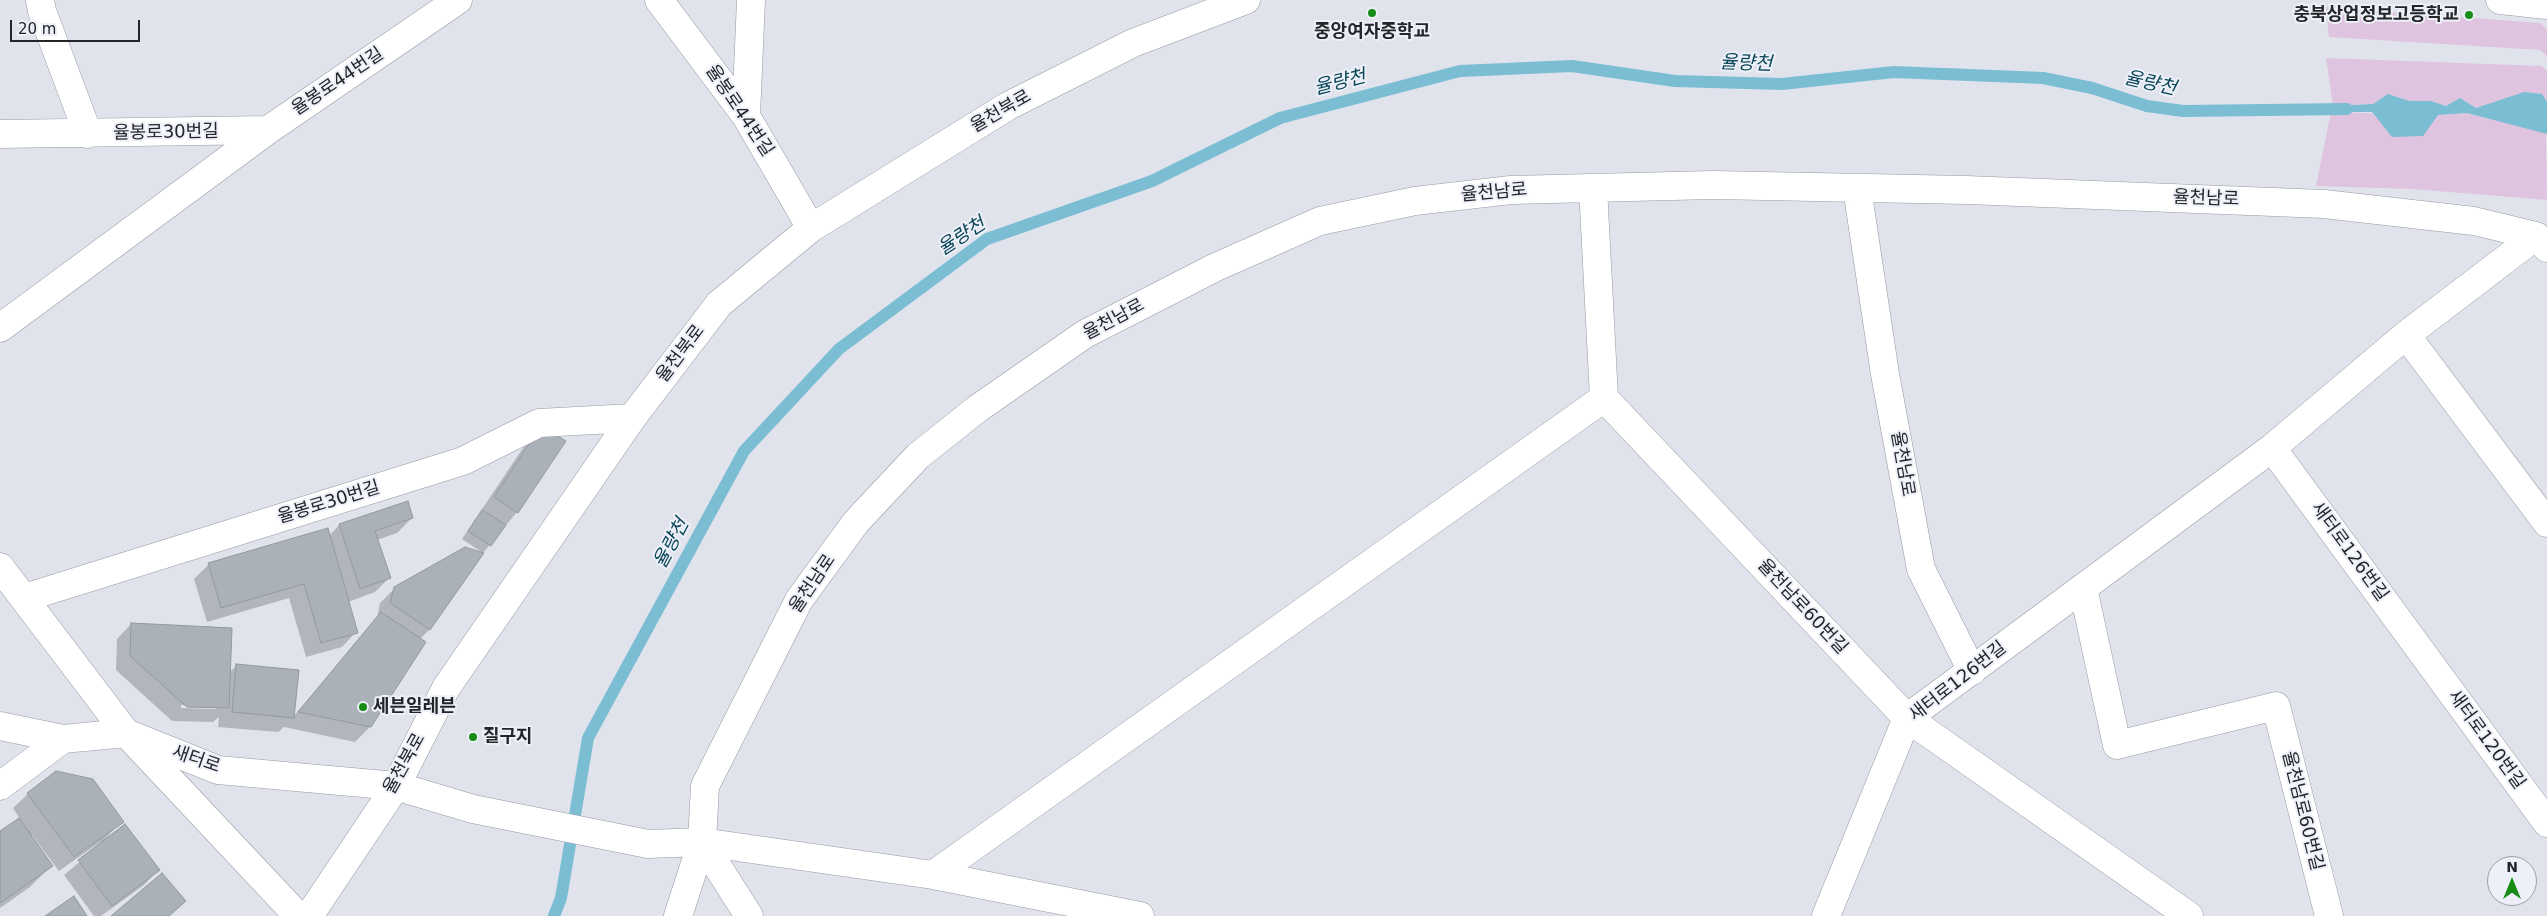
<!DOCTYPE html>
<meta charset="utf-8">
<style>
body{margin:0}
#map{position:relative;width:2547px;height:916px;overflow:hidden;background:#e0e3ec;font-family:"DejaVu Sans",sans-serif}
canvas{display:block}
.north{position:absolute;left:2487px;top:856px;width:50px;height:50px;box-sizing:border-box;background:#edf0f9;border:1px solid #9d9fa5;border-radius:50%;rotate:0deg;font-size:14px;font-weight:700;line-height:20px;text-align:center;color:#242528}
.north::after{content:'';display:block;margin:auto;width:18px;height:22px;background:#178d16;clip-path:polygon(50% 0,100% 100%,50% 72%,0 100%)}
.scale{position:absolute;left:10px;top:20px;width:130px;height:22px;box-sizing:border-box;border:2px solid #242528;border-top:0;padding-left:6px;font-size:15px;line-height:18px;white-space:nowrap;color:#242528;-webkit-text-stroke:4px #edf0f9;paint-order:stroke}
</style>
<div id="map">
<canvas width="2547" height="916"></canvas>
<div class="north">N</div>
<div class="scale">20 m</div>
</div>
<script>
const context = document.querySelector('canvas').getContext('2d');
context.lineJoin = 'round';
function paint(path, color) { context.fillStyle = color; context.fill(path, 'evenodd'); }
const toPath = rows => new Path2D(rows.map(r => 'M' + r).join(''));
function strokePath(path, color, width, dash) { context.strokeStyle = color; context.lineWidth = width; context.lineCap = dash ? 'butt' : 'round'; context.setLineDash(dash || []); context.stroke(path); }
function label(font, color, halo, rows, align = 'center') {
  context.font = font + ' "DejaVu Sans","Noto Sans KR",sans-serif'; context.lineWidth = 4; context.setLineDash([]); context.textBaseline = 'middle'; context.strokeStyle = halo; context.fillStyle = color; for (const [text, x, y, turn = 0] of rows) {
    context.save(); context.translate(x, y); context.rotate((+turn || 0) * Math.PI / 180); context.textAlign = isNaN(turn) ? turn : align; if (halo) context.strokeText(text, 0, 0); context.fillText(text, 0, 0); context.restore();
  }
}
paint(toPath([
 [2326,7,2540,23,2547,29,2547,56,2540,50,2329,37],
 [2326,58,2542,66,2547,71,2547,102,2542,94,2476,108,2460,98,2446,106,2431,101,2409,101,2388,94,2373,104,2333,106],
 [2331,112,2438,115,2467,113,2546,132,2547,200,2412,189,2316,186]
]), '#dfc4e0');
paint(toPath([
 [2524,92,2542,94,2547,102,2547,134,2467,113,2438,115,2423,136,2392,137,2372,112,2331,112,2333,106,2373,104,2388,94,2409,101,2431,101,2446,106,2460,98,2476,108]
]), '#7bbdd3');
paint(toPath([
 [542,427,517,512,483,553,462,539,527,442],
 [412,518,397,533,377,540,389,578,375,592,348,602,356,632,342,647,306,657,289,598,207,622,194,579,209,564,329,536,339,525],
 [482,554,429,630,420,639,370,727,355,742,284,727,278,732,218,727,219,717,213,722,172,721,116,670,117,639,131,624,229,673,237,665,293,717,377,618,380,603,395,588],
 [181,705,216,706,216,709,181,708],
 [28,794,122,821,104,840,158,870,144,885,101,916,94,916,64,875,101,844,100,842,59,871,32,835,30,836,51,866,30,887,0,908,0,833,20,819,13,808]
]), '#0003');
strokePath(toPath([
 [554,916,561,898,588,738,744,451,839,349,987,239,1152,181,1280,118,1460,71,1572,66,1675,81,1782,84,1894,72,2043,78,2092,88,2147,106,2183,111,2347,109]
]), '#7bbdd3', 12);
const building = toPath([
 [541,426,566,441,518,513,494,497,541,426],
 [408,501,413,518,375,531,391,578,360,589,339,524,408,501],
 [482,510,506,525,491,546,468,531,482,510],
 [328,528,358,633,321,643,304,584,221,608,208,563,328,528],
 [465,547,484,553,430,630,390,603,394,587,465,547],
 [381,612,426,642,371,727,298,712,381,612],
 [131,623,232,628,229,708,187,707,130,656,131,623],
 [236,664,299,670,294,718,232,712,236,664],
 [56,771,93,779,124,822,74,857,27,793,56,771],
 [19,818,53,866,0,903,0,831,19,818],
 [125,824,160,870,112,906,78,860,125,824],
 [162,873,186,901,169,916,111,916,162,873],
 [74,896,87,916,45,916,74,896]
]);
paint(building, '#aab1b8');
strokePath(building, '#91989f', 1);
const minor = toPath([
 [40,0,42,11,88,134],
 [659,0,746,116,811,228],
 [2500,0,2547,5],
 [746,116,751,0],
 [0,134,268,130],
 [1593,188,1604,398,1907,718,2189,916],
 [1857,188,1885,374,1921,569,1972,671],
 [0,328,268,130,458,0],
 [2406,335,2547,523],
 [2272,448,2547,823],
 [0,567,126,733,298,916],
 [2083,588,2117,745,2276,706,2329,916],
 [24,598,463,461,539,423,632,418],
 [0,726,63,739,126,733,218,770,396,786,473,809,648,844,702,842,933,875,1140,916],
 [0,786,63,739],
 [702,842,749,916],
 [933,875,1604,398],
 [309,916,396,786,446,688,632,418,719,304,811,228,1008,106,1133,43,1246,0],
 [678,916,702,842,705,786,799,600,856,522,918,456,977,409,1085,334,1216,267,1320,221,1415,201,1511,190,1713,185,1967,190,2324,204,2474,221,2536,236,2547,248],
 [1826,916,1907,718,2272,448,2406,335,2536,236]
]);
strokePath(minor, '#9699a2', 29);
strokePath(minor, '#fff', 28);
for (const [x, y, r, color] of [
 [1372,13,5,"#178d16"],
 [2469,15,5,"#178d16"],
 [363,707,5,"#178d16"],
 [473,737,5,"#178d16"]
]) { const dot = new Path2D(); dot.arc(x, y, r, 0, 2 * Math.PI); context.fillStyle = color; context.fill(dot); strokePath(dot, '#edf0f9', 2); }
label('bold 18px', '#242528', '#edf0f9', [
 ["충북상업정보고등학교",2459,15,"right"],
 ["중앙여자중학교",1372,32,"center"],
 ["세븐일레븐",373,707],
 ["질구지",483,737]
], 'left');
label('18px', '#242528', '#edf0f9', [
 ["율봉로44번길",338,82,-34],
 ["율봉로44번길",739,111,56],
 ["율천북로",1001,112,-30],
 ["율봉로30번길",166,133,-1],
 ["율천남로",1494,193,-5],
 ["율천남로",2206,199,2],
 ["율천남로",1114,320,-28],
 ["율천북로",681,354,-53],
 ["율천남로",1902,464,80],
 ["율봉로30번길",329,503,-17],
 ["새터로126번길",2349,552,54],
 ["율천남로",813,584,-56],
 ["율천남로60번길",1802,607,47],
 ["새터로126번길",1958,682,-38],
 ["새터로120번길",2486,740,54],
 ["새터로",196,760,19],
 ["율천북로",405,764,-61],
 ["율천남로60번길",2302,811,76]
]);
label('italic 19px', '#0a4756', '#edf0f9', [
 ["율량천",1746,64,2],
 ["율량천",1340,83,-14],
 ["율량천",2150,84,13],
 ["율량천",962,237,-33],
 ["율량천",672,544,-62]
]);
</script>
